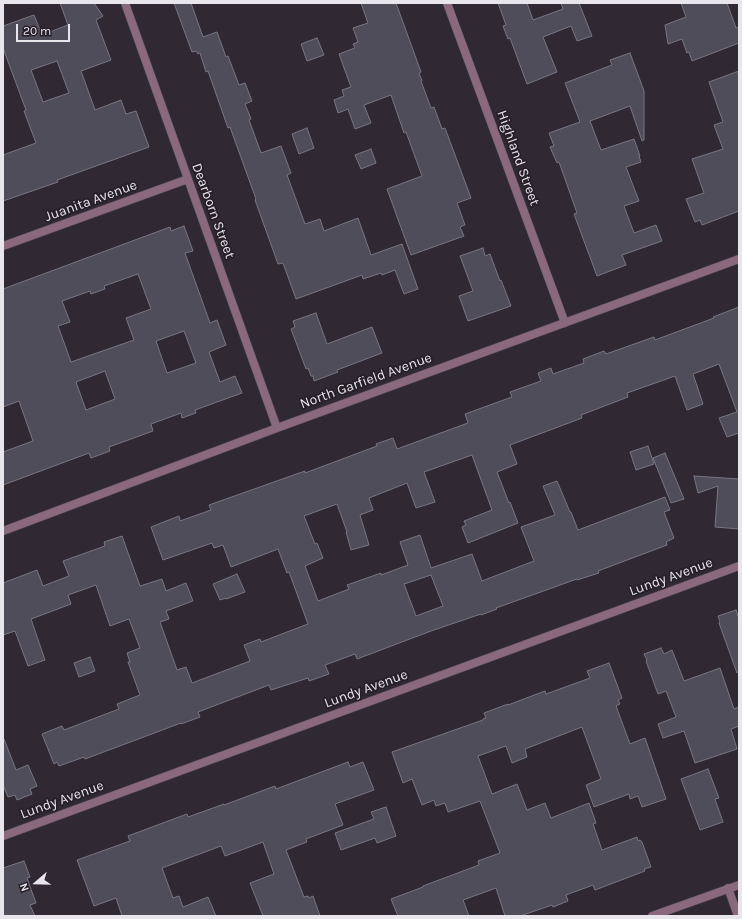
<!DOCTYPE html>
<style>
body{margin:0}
#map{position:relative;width:742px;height:919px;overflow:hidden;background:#302933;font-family:Karla,sans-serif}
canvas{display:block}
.frame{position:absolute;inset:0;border:4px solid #e9e5ec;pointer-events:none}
.north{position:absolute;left:16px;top:863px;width:40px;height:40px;-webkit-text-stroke:3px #261f29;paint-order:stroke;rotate:250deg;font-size:11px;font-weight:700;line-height:16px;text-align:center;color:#e9e5ec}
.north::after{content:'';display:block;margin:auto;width:14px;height:18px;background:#e9e5ec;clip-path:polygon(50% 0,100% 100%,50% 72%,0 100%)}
.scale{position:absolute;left:16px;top:24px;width:54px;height:18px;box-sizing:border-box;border:2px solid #e9e5ec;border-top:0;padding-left:5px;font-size:12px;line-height:14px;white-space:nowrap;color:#e9e5ec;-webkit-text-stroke:3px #261f29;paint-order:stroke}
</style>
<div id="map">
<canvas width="742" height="919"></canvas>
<div class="frame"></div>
<div class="north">N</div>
<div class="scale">20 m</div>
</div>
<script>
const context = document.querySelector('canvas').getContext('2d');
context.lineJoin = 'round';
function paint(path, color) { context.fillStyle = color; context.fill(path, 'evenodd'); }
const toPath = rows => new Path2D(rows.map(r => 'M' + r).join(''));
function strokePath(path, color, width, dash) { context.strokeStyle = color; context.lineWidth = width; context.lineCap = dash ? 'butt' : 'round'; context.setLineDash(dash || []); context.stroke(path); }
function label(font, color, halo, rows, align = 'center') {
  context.font = font + ' Karla,sans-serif'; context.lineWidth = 3.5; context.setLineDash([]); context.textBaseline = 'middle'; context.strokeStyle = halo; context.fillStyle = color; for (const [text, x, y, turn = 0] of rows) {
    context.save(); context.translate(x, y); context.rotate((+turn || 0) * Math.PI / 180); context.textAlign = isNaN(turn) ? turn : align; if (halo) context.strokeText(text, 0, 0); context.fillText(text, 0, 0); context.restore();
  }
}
const building = toPath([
 [60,3,94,3,103,16,96,20,111,60,81,71,95,110,121,100,126,114,136,111,149,147,57,180,58,182,3,201,3,155,36,143,24,111,26,110,3,48,3,26,34,15,42,35,68,25,60,3],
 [57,61,69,93,43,102,31,70,57,61],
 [174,3,191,3,203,37,217,32,226,57,228,56,239,85,245,83,252,101,245,104,251,119,249,120,261,153,281,146,291,173,287,175,305,224,320,219,324,231,358,218,371,255,402,244,418,289,404,294,395,270,382,275,381,273,363,279,362,275,296,299,283,263,278,264,255,200,256,199,230,127,228,128,208,71,206,72,200,53,198,54,196,51,192,52,174,3],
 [361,3,396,3,421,72,419,73,422,81,421,81,431,108,434,107,442,129,445,128,471,198,457,203,465,225,460,227,464,236,411,255,387,189,422,176,406,132,404,133,391,95,364,105,371,123,355,129,348,109,338,113,334,100,344,96,342,90,351,87,339,54,355,48,353,44,358,42,353,28,368,23,361,3],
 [498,3,527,3,533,20,563,9,561,3,579,3,592,36,577,41,571,26,543,37,557,72,527,84,510,38,508,39,503,26,506,25,498,3],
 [681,3,727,3,736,28,739,27,739,43,692,61,689,52,687,53,682,39,668,44,665,25,686,17,681,3],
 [317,38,324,55,307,61,301,44,317,38],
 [630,53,644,91,644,140,642,141,630,106,590,121,601,150,634,139,640,156,639,156,641,162,626,167,639,201,624,206,634,233,656,225,662,241,622,255,626,265,597,276,574,214,577,213,559,162,557,163,550,147,554,146,549,133,580,122,565,83,612,65,610,60,630,53],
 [739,71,739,211,702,225,700,220,695,222,686,199,704,193,692,159,723,149,714,125,723,122,709,82,739,71],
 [307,128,314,148,299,154,292,134,307,128],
 [371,149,376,163,361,169,355,155,371,149],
 [184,226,193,251,185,253,210,323,217,320,226,345,209,352,220,382,235,376,242,393,195,410,196,413,182,418,181,413,151,424,153,431,109,447,110,451,91,458,89,453,3,485,3,452,33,441,19,401,3,407,3,289,170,227,171,231,184,226],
 [138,274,151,309,126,318,134,340,71,362,58,326,70,322,62,301,90,291,91,294,105,289,104,286,138,274],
 [184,331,196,363,167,373,156,341,184,331],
 [105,371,115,399,86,410,76,382,105,371],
 [483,248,485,256,490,254,500,281,501,280,511,306,468,321,459,296,473,291,460,256,483,248],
 [739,307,739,433,727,437,719,418,737,412,719,364,693,374,703,404,687,410,675,376,627,393,628,397,581,415,582,418,510,445,517,464,497,472,509,503,510,502,518,523,468,543,462,527,466,525,464,521,492,510,472,455,424,472,435,502,416,508,407,483,369,498,373,510,360,515,369,545,351,550,346,532,347,532,337,504,304,516,315,544,317,543,323,558,305,566,318,601,349,589,347,585,381,573,381,575,408,565,400,542,420,535,431,568,472,554,482,581,534,561,521,527,555,515,543,486,557,481,570,512,571,512,578,530,665,497,670,510,664,512,674,538,666,542,667,545,598,571,599,573,577,580,577,579,496,608,497,609,481,615,481,614,431,631,357,659,355,654,325,665,329,674,309,681,308,678,271,690,269,685,198,712,200,717,181,724,181,723,85,759,84,757,59,766,57,762,54,764,42,734,62,726,64,730,119,709,117,704,140,695,128,662,130,662,127,653,140,648,129,619,110,626,96,585,68,595,71,604,31,619,45,660,28,666,15,631,3,635,3,583,37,570,43,586,69,576,63,561,105,546,104,542,122,536,140,586,162,579,166,591,186,583,193,601,166,611,169,619,160,622,177,670,186,667,192,683,250,661,244,645,260,639,261,642,308,624,289,572,287,573,278,549,231,567,223,545,214,548,212,543,163,560,151,527,179,516,180,521,211,510,209,505,305,471,305,473,377,446,376,444,393,438,397,449,468,423,465,414,512,397,510,392,541,381,538,373,551,368,553,374,584,363,583,359,604,351,606,354,654,337,655,340,714,318,713,317,739,307],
 [431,575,443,606,416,616,404,584,431,575],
 [316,313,327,344,372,327,382,353,337,370,338,372,314,381,313,376,311,376,308,368,306,369,291,329,295,327,293,321,316,313],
 [648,446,654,464,636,470,630,452,648,446],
 [665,453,684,499,671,503,653,458,665,453],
 [694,476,739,479,739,529,715,527,718,486,698,493,694,476],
 [237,574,245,592,226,599,226,598,220,600,213,584,237,574],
 [736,610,739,619,739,672,737,673,719,623,720,622,718,616,736,610],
 [661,648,664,654,672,650,684,681,720,668,734,709,739,707,739,726,731,729,737,749,695,763,684,731,663,738,658,724,676,717,666,691,658,694,646,661,647,660,644,654,661,648],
 [90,657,95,671,79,677,74,663,90,657],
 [609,663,622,698,618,700,620,704,616,706,630,744,645,738,666,799,642,807,638,796,630,799,629,794,594,807,586,785,601,779,582,727,525,749,527,757,512,763,506,746,478,756,492,794,517,784,527,810,545,803,551,818,589,803,596,823,593,824,602,850,637,837,638,841,640,840,642,842,651,867,644,869,645,871,595,890,593,885,566,895,568,901,553,907,552,905,520,916,505,916,496,888,463,900,469,916,398,916,391,899,423,887,423,886,479,865,478,861,500,853,480,801,448,812,445,803,436,806,434,800,422,805,412,779,403,783,392,752,483,720,483,719,486,718,484,713,508,704,508,705,545,691,546,694,590,678,587,671,609,663],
 [3,739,4,739,16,770,28,765,37,786,30,789,32,794,17,800,15,795,8,797,3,785,3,739],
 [348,762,350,767,363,762,374,790,335,804,343,825,306,839,307,842,286,850,304,897,308,896,309,898,313,896,320,916,263,916,250,883,274,874,263,842,225,856,221,846,162,868,173,898,179,896,183,907,208,897,216,916,122,916,116,898,94,906,77,860,130,841,128,836,187,814,188,817,224,804,224,805,275,786,276,789,348,762],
 [708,769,719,798,715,799,723,822,700,830,681,779,708,769],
 [386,807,396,836,377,843,375,838,341,850,335,833,374,819,371,812,386,807],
 [24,861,30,877,27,878,36,903,30,905,35,916,3,916,3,868,24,861]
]);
paint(building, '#4f4d5a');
strokePath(building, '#777683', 1);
const minor = toPath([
 [125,3,277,428],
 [447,3,565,323],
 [3,246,188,179],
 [3,531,277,428,739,259],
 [3,836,739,566],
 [728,888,738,916]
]);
const tertiary = toPath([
 [652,916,739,885]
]);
strokePath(minor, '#4e4751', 9);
strokePath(tertiary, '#4e4751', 9);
strokePath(minor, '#8a687e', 8);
strokePath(tertiary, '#8a687e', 8);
label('14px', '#e9e5ec', '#261f29', [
 ["Highland Street",518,158,70],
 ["Juanita Avenue",91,201,-20],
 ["Dearborn Street",213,211,70],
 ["North Garfield Avenue",366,381,-20],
 ["Lundy Avenue",671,577,-20],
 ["Lundy Avenue",366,689,-20],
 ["Lundy Avenue",62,800,-20]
]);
</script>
